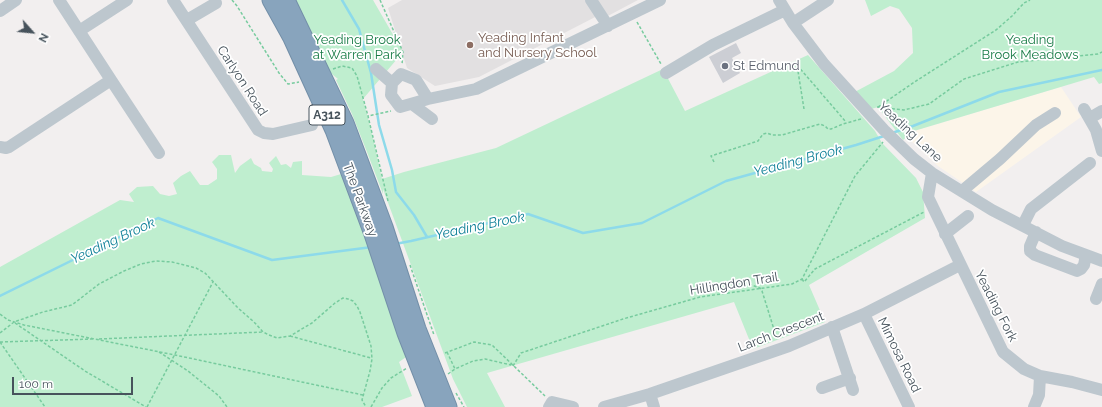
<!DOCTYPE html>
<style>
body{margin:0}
#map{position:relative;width:1102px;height:407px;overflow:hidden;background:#f2efef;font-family:Raleway,sans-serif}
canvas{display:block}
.north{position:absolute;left:12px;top:12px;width:40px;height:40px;-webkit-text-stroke:3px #fff;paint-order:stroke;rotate:117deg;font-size:11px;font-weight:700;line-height:16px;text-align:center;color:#47535c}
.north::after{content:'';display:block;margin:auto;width:14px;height:18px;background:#47535c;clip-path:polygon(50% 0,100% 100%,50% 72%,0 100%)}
.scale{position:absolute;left:12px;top:377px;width:121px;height:18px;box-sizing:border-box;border:2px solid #47535c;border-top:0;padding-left:5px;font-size:12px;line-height:14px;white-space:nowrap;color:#47535c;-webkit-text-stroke:3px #fff;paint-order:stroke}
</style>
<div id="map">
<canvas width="1102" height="407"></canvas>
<div class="north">N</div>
<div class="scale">100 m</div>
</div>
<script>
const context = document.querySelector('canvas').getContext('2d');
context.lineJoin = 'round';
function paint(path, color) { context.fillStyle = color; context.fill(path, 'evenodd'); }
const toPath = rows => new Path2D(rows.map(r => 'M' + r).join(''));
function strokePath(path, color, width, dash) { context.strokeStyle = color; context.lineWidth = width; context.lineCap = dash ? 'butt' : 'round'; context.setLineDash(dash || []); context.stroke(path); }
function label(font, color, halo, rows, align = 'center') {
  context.font = font + ' Raleway,sans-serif'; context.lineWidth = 3.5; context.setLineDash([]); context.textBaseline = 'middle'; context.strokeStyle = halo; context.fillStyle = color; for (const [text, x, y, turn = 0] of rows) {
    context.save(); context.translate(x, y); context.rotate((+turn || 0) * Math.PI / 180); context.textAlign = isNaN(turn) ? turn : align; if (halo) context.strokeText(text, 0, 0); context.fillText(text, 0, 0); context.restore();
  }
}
paint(toPath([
 [1061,87,1081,117,976,192,938,166,907,137,914,131]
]), '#fcf5e9');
paint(toPath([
 [402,0,638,0,604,18,601,14,479,77,435,86,407,68,388,8]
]), '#e2e0e1');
paint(toPath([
 [296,0,373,0,403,52,363,99,371,130,382,179,404,172,496,148,663,69,685,111,808,55,875,131,882,143,916,178,923,192,925,218,809,285,825,322,753,349,734,302,487,373,505,407,467,407,453,379,383,189,383,194,367,152,352,114,336,80,338,79,327,70],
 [865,0,1102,0,1102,83,1099,84,1094,77,914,131,903,140,878,107,868,110,851,94,894,71,913,53,912,28,899,9,890,6,871,16],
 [219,155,231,155,235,173,240,166,251,158,254,164,261,168,262,171,272,172,273,169,269,163,276,156,281,165,286,164,291,168,293,162,302,161,302,175,331,177,348,172,409,355,399,362,412,396,382,407,0,407,0,267,120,200,134,202,129,194,137,187,153,186,160,194,169,196,177,194,173,183,181,176,190,171,200,185,208,185,217,179,217,169,212,162]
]), '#bfeecf');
strokePath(toPath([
 [342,0,359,29,371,73,379,125,392,170,396,192,414,215,427,237],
 [892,133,913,126,999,92,1102,70],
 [395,244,411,241,528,214,583,233,642,223,726,181,856,145,884,136],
 [0,296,158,218,272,260,372,247]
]), '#8ddaea', 2.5);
paint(toPath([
 [736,43,741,53,732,58,740,73,723,83,709,57]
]), '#ccced4');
const highway = toPath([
 [271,0,292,38,334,130,373,234,406,333,435,407],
 [286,0,345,123,384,227,417,329,448,407]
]);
strokePath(highway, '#738fa8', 19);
strokePath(toPath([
 [232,0,237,6,279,73,288,84,299,82],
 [380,0,403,52,402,65],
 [637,22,661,64],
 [333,69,342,66,352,68,357,76,368,116],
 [877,107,904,110,929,104,964,79,1018,62,1098,54,1102,52],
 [878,107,916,81,996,30,1012,16,1024,3,1030,0],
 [804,109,797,65,846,122],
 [714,162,711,156,758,141,763,134,767,133,772,135,782,135,820,124,825,126,828,129,831,129,843,124,861,119],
 [388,201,368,116,391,111],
 [410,265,434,335],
 [802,279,804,282,815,269,924,212],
 [749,284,760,288,762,291,777,339],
 [0,314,8,320,24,325,175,355,363,395],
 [15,323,85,371,146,407],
 [0,333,14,322,43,312,72,305,99,284,124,271,141,264,156,261,172,262,196,268,205,273,238,308,254,322,263,332,269,335,277,338,290,336,312,323,335,303,343,298,348,299,353,301,357,306,360,312,371,346,372,359,370,371,362,400,366,407],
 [290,336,371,358],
 [99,339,263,332],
 [0,342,93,339],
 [0,342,45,407],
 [159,352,188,371,219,396,227,407],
 [447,352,455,369],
 [445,353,474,342,492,345,545,396],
 [513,366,521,353,623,319,700,297,792,284,802,279,855,176,883,142],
 [448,374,455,369,473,361,485,359,511,365],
 [456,393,464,407],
 [147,407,213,282],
 [371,407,382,388,391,378,407,368]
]), '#77cb9e', 1.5, [3, 2]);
strokePath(toPath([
 [173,0,258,130,264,133,273,134,312,125],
 [591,0,608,26],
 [779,0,793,23,824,64,884,130,914,159,932,173,992,210,1062,246,1102,261],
 [0,11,16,0],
 [187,20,216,3],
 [793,23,828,0],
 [79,31,127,0],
 [376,69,392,83],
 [666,73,713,45,785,10],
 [111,80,159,153],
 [428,99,416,80,401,74,392,83,391,95,400,107,428,99,476,89,660,0],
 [412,104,432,119],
 [1084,109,1096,130,1102,151],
 [1090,118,1102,111],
 [0,147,6,148,9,147,111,80,59,0],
 [932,173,928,197,1003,352,1024,369,1040,376,1072,382,1102,390],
 [962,191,1000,159,1036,125,1055,113],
 [1023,225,1031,209,1090,163],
 [1036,232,1030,246,1030,251,1035,255,1077,271,1081,269,1084,265,1086,255],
 [945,234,968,216],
 [1096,299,1102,284],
 [864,314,909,407],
 [832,327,853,390],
 [822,388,850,378],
 [650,394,654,407],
 [549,407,552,402,573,407],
 [604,407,650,394,789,346,864,314,960,265],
 [1034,407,1039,395,1040,376]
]), '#bdc7ce', 12);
strokePath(highway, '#88a4bd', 17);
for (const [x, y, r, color] of [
 [470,45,4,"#8d6e63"],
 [725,66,4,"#6b7280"]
]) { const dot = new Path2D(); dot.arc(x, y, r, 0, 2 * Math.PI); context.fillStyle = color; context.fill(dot); strokePath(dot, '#fff', 1.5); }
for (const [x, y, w] of [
 [327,115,36]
]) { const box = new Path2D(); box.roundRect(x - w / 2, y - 10, w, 20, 3); context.fillStyle = '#fff'; context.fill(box); strokePath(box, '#47535c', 1); }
label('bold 12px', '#47535c', null, [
 ["A312",327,115]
]);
label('13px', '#785e54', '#fff', [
 ["Yeading Infant",478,38],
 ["and Nursery School",478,53]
], 'left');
label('13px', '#197c47', '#fff', [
 ["Yeading Brook",357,40],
 ["at Warren Park",357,55],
 ["Yeading",1030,40],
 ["Brook Meadows",1030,55]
]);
label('13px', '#5b616d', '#fff', [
 ["St Edmund",733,66]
], 'left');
label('13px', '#47535c', '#fff', [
 ["Carlyon Road",242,81,57],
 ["Yeading Lane",910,132,43],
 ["The Parkway",360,200,70],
 ["Hillingdon Trail",734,284,-9],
 ["Yeading Fork",996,306,63],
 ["Larch Crescent",781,332,-21],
 ["Mimosa Road",899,355,64]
]);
label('italic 14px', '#108198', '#fff', [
 ["Yeading Brook",798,161,-15],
 ["Yeading Brook",480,226,-12],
 ["Yeading Brook",113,241,-25]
]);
</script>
